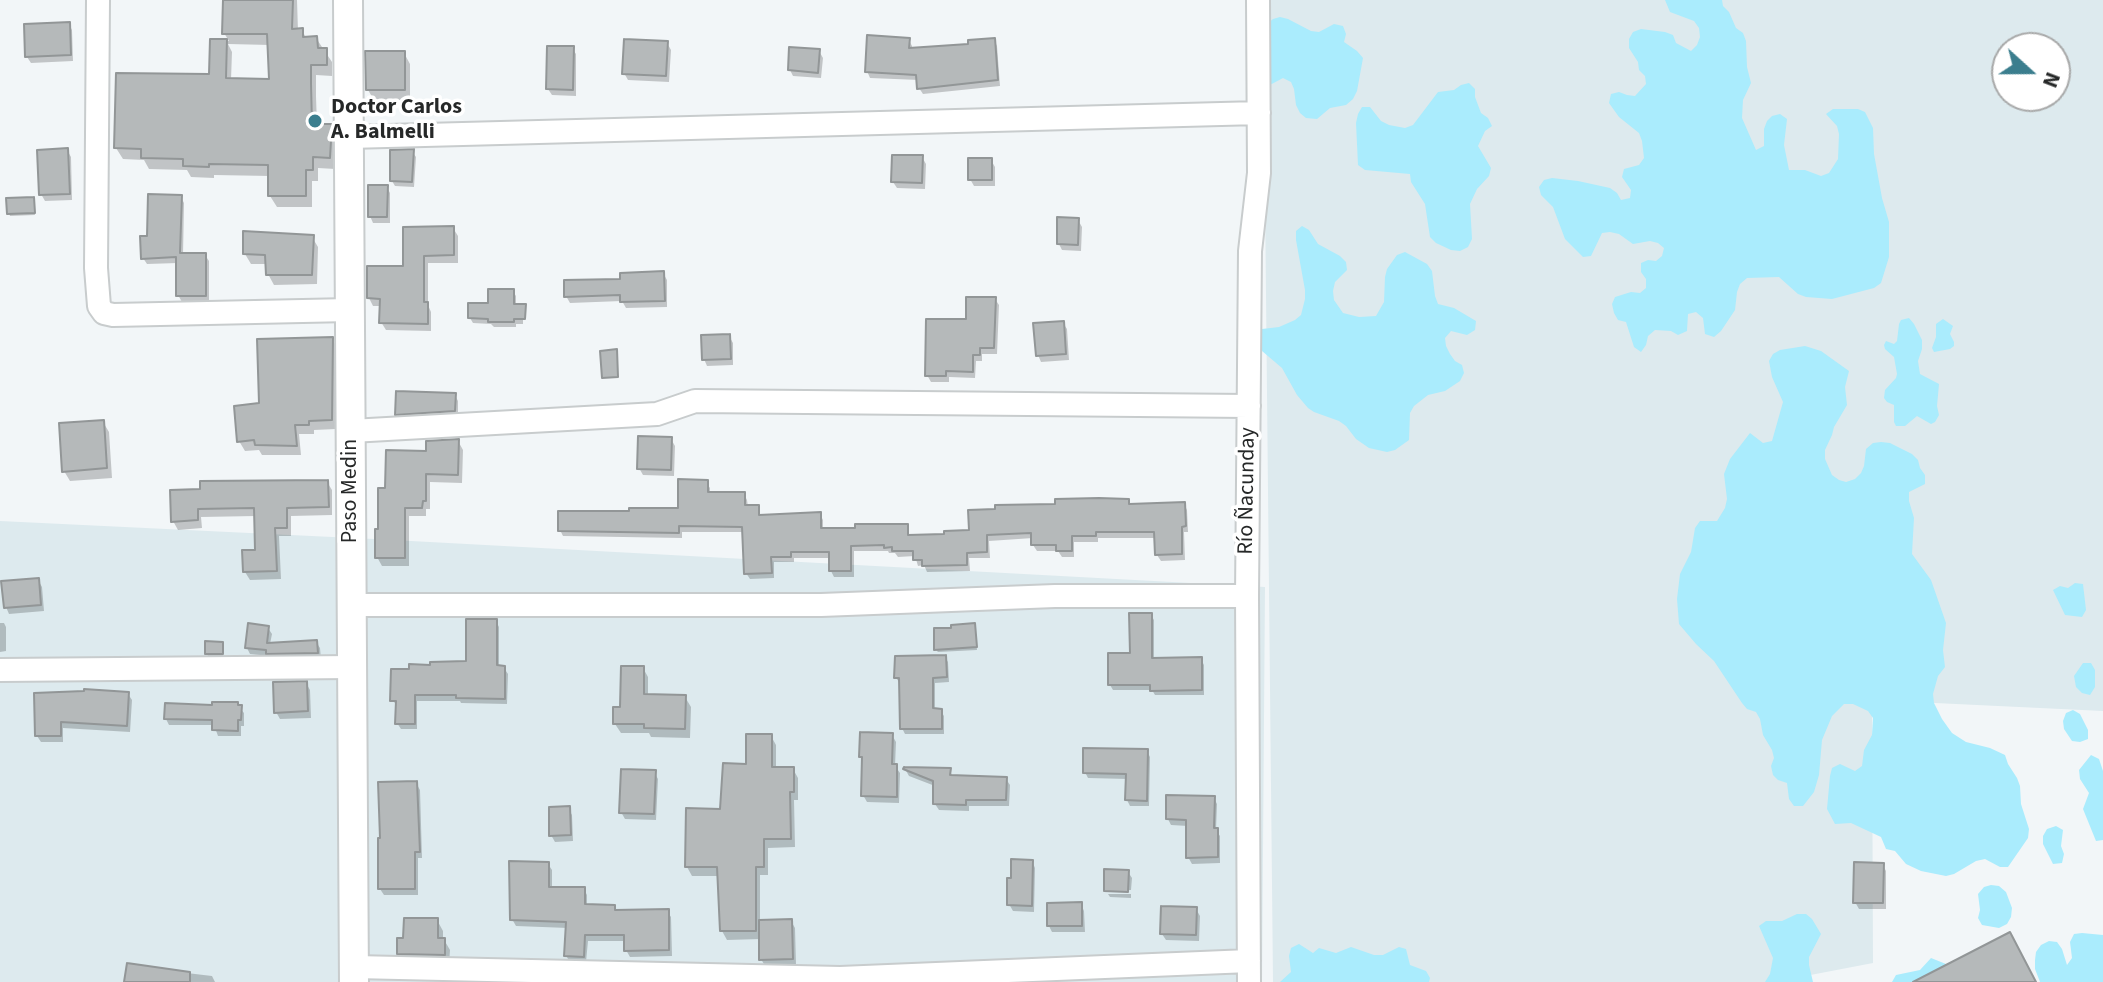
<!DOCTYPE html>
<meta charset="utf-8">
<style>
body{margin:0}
#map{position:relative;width:2103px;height:982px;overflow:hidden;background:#f2f6f8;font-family:"Source Sans 3",sans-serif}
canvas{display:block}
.north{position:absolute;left:1991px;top:32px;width:80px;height:80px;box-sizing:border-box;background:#fff;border:2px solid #a8a9a9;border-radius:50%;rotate:111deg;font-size:22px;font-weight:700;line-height:32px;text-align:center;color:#262828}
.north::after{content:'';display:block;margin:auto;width:28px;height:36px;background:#3b7e8e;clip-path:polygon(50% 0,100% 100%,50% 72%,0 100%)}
</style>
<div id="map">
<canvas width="2103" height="982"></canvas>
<div class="north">N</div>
</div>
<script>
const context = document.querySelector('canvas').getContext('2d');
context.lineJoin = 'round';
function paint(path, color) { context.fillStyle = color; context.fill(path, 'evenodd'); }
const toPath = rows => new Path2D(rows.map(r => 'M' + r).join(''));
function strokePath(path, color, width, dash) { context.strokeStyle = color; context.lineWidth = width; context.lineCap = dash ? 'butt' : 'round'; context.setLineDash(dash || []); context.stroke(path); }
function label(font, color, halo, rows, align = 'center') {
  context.font = font + ' "Source Sans 3",sans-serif'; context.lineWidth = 7; context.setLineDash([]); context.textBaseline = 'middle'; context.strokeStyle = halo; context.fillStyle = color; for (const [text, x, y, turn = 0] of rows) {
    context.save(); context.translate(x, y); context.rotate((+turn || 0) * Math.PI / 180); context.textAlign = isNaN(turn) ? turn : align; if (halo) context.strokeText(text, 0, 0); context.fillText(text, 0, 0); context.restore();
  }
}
paint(toPath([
 [1263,0,2103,0,2103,711,1872,700,1873,963,1774,982,1273,982],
 [2007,48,2055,48,2055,96,2007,96],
 [0,521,374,539,1265,587,1262,982,0,982]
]), '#ddeaee');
paint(toPath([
 [1665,0,1722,0,1723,6,1729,12,1736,28,1743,33,1746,41,1747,67,1751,83,1743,100,1742,118,1756,150,1764,146,1764,129,1767,121,1772,116,1780,114,1787,119,1784,145,1789,170,1805,170,1821,176,1829,173,1838,159,1839,134,1837,126,1826,114,1833,109,1858,109,1865,112,1873,128,1874,154,1882,198,1889,222,1889,257,1881,283,1874,288,1832,299,1806,297,1798,294,1779,277,1747,278,1740,284,1737,292,1735,310,1721,331,1714,337,1705,334,1703,318,1696,312,1688,314,1687,331,1678,335,1671,331,1655,330,1648,336,1646,345,1641,352,1634,347,1626,322,1618,320,1614,313,1612,304,1615,297,1631,292,1640,293,1646,288,1646,279,1641,272,1641,263,1648,260,1656,261,1662,256,1664,248,1658,243,1650,241,1633,244,1619,234,1610,232,1602,233,1591,256,1583,257,1565,239,1553,207,1541,195,1539,187,1544,180,1552,178,1578,181,1610,188,1617,193,1621,200,1630,198,1631,190,1622,177,1624,169,1639,165,1644,158,1642,141,1639,133,1619,117,1609,103,1611,94,1619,92,1627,95,1635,96,1646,84,1645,76,1639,70,1638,62,1629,48,1629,39,1633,32,1641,29,1665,32,1673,35,1676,43,1691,51,1697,45,1700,37,1699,28,1694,21,1670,12],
 [1280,17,1288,19,1311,31,1319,32,1334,24,1343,26,1346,34,1344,42,1357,51,1363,58,1357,91,1353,99,1346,105,1330,108,1317,119,1306,118,1300,113,1296,105,1294,89,1291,82,1283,78,1268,86,1266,25,1273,19],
 [1469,83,1475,89,1475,97,1481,113,1488,118,1492,126,1485,131,1478,146,1491,168,1489,176,1477,189,1470,204,1472,239,1468,247,1460,251,1451,250,1436,243,1430,237,1425,204,1411,182,1410,174,1365,170,1358,165,1356,123,1358,114,1362,107,1370,107,1381,121,1389,125,1405,128,1413,125,1438,92,1454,90,1461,85],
 [1302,226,1309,230,1318,244,1340,256,1346,262,1347,270,1335,282,1333,291,1334,300,1343,313,1359,317,1376,316,1384,302,1385,277,1387,269,1397,255,1405,252,1427,264,1432,271,1435,296,1438,304,1454,308,1476,321,1475,330,1467,335,1451,331,1445,338,1446,346,1450,354,1455,361,1462,365,1464,373,1460,381,1445,391,1428,395,1414,406,1410,413,1409,440,1395,450,1387,452,1369,448,1356,439,1346,426,1339,421,1314,412,1308,408,1297,395,1282,368,1262,351,1257,344,1257,336,1262,329,1279,327,1295,320,1301,315,1305,299,1305,290,1296,240,1296,231],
 [1909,318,1914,324,1922,340,1922,349,1918,361,1920,374,1939,384,1937,406,1939,415,1935,422,1931,424,1917,416,1905,426,1896,426,1894,422,1894,405,1887,402,1884,398,1885,390,1896,378,1897,374,1894,357,1885,349,1884,345,1886,341,1894,344,1897,341,1899,324,1901,320],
 [1943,319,1953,326,1950,334,1954,342,1954,346,1950,349,1934,352,1932,348,1936,337,1936,324],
 [1805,346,1821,351,1849,371,1845,387,1847,405,1834,427,1832,435,1825,450,1825,459,1832,475,1839,480,1846,482,1855,479,1861,473,1864,466,1866,449,1873,443,1881,442,1890,443,1912,454,1918,460,1920,468,1925,475,1925,484,1909,492,1909,501,1914,518,1912,554,1931,580,1946,623,1943,650,1945,667,1938,676,1933,694,1934,703,1942,719,1952,733,1966,742,1990,748,2005,755,2008,764,2017,778,2020,786,2021,804,2029,829,2028,838,2008,867,2000,867,1985,859,1976,861,1954,874,1946,876,1921,871,1906,864,1895,851,1886,849,1881,837,1851,823,1835,824,1827,809,1830,776,1832,768,1840,764,1855,771,1862,766,1864,750,1872,735,1873,718,1868,711,1853,704,1844,704,1832,716,1822,740,1819,775,1814,792,1803,806,1794,806,1789,799,1787,783,1778,780,1773,775,1771,766,1774,758,1772,750,1763,735,1760,719,1756,712,1747,709,1742,703,1714,661,1696,644,1679,624,1677,599,1680,574,1691,552,1695,528,1700,521,1717,521,1725,508,1727,499,1724,474,1730,459,1750,433,1763,443,1772,441,1783,402,1772,377,1769,361,1773,354,1780,350],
 [2075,583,2083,584,2086,610,2082,617,2065,615,2053,590,2060,586,2068,588],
 [2083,663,2091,663,2095,670,2095,687,2090,695,2082,693,2076,687,2074,676],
 [2073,710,2080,714,2088,730,2088,739,2080,742,2072,741,2064,729,2063,721,2066,713],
 [2091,755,2099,759,2103,771,2103,840,2096,841,2083,809,2089,793,2080,779,2079,770],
 [2056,826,2063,830,2061,846,2064,854,2062,863,2053,864,2043,844,2043,836,2047,829],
 [1991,885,1999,886,2006,892,2012,908,2011,917,2007,924,1999,928,1982,925,1978,918,1980,910,1978,894,1984,887],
 [1797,914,1806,914,1812,919,1821,934,1809,957,1809,965,1813,982,1765,982,1770,974,1773,958,1759,926,1766,921,1782,921],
 [2082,933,2103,935,2103,982,2040,982,2035,969,2035,960,2036,952,2041,945,2049,941,2057,942,2062,949,2067,965,2072,958,2070,942,2074,934],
 [1299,944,1313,953,1319,948,1336,953,1351,947,1374,955,1383,955,1399,947,1406,949,1410,965,1426,971,1430,978,1429,982,1280,982,1291,972,1289,956,1291,948],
 [1931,958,1946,964,1952,970,1954,982,1892,982,1896,975,1920,970]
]), '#aaecfd');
paint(toPath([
 [225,0,297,0,298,31,302,30,306,38,316,38,332,62,332,76,316,75,316,96,317,126,330,126,337,138,335,169,318,168,318,181,312,181,312,207,277,207,270,196,270,176,214,175,214,178,191,177,187,170,149,169,144,160,123,159,116,148,211,76,212,41,229,41,224,33],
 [228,44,270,45,271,81,231,80,232,52],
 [69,24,72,30,73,61,31,63,27,57],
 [909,40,912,46,912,50,971,45,994,40,997,46,1000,86,923,94,919,88,919,80,870,78,867,71],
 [667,43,671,50,669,82,628,80,624,73],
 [572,48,576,54,576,96,552,95,548,89],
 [819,51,823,58,821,78,793,76,790,70],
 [404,53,410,64,410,100,374,100,368,90],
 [67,150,71,157,72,200,45,201,41,194],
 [412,151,416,157,414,187,395,186,392,181],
 [922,157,926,164,925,189,897,188,893,182],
 [991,160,995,167,995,186,974,186,970,179],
 [387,187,390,193,390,223,373,223,370,216],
 [181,197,184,203,183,255,205,255,209,261,209,302,182,302,178,295,178,263,147,264,143,258],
 [33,199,35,215,10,216,9,213],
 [1078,220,1082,227,1081,251,1062,250,1059,244],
 [453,228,458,236,458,263,428,263,428,305,431,312,431,331,386,330,381,322,381,306,373,306,369,298],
 [312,237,318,247,317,284,274,285,268,274,267,264,251,264,245,254],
 [663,273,667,280,667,307,626,308,622,301,570,303,566,296,622,281],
 [513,291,516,296,516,306,524,306,526,309,523,309,523,324,516,324,516,327,494,327,491,324,473,323,470,318],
 [995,299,999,305,997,354,982,354,982,361,976,361,975,378,949,377,949,382,931,382,927,375,968,321],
 [1063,323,1067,329,1069,360,1041,362,1038,355],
 [729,336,733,343,733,365,707,366,704,359],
 [332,339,338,349,336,429,314,430,314,434,299,434,301,455,262,455,259,450,245,451,239,441,261,405],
 [455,395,458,401,458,417,401,420,397,414],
 [103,422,109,432,112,478,70,481,64,471],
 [671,439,675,446,674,476,643,475,639,468],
 [458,441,463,450,462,483,430,482,430,509,426,509,426,516,409,516,409,566,382,566,377,557,387,490,428,453],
 [327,482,332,490,332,515,291,516,291,536,279,536,281,579,250,580,245,572,257,552,256,516,201,517,202,528,178,530,173,521,202,491],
 [706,482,710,488,710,494,744,494,747,500,748,507,758,507,761,517,820,514,823,520,823,530,906,526,910,537,971,532,1128,501,1131,506,1184,504,1187,510,1188,532,1184,532,1185,560,1161,561,1157,555,1157,538,1098,538,1098,542,1074,542,1074,557,1062,557,1058,551,1037,551,1033,545,1033,538,989,541,990,558,969,558,970,571,927,572,924,565,918,566,915,556,898,557,895,553,889,553,888,551,854,551,854,577,834,577,831,571,831,558,794,558,794,562,774,562,774,578,750,579,746,573,745,532,682,532,682,538,563,536,560,530,680,510],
 [38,580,42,587,44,611,9,614,6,607],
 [1151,615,1154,620,1154,660,1201,659,1204,665,1204,695,1155,695,1152,690,1113,690,1110,685,1132,655],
 [496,621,499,627,499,668,504,668,508,674,507,704,461,703,460,701,417,701,417,729,401,729,397,723,398,706,392,700,468,663],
 [0,623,4,623,6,627,6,651,0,652],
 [975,627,977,650,938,652,936,650],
 [268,628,272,634,270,644,316,642,320,648,321,659,272,660,270,656,250,654,247,648],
 [222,644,223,656,208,656,207,654],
 [945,657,948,662,949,682,935,683,935,711,941,711,944,716,944,734,905,734,902,728,900,683,896,678],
 [643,668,648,677,648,696,685,697,691,707,690,738,651,737,649,733,621,733,615,724],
 [306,683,310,690,311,718,280,719,276,712],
 [86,691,128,694,132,700,130,732,63,728,63,742,41,742,37,736],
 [239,707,244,713,244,726,241,726,241,736,218,736,214,725,169,725,166,719],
 [892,735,896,742,895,766,900,773,899,803,867,802,863,795,864,762,861,757],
 [771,736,776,745,776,769,793,769,798,778,798,800,794,800,795,847,768,848,768,875,760,875,760,922,791,921,795,928,796,965,765,966,761,959,761,939,727,940,722,931,720,876,692,876,687,867,748,767],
 [1147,751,1150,757,1149,806,1130,806,1127,800,1128,779,1088,778,1085,772],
 [905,769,949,770,954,778,1006,779,1010,785,1009,806,969,806,969,811,939,810,935,804,935,786,909,776],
 [654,772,658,779,656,820,625,819,621,812],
 [416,783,420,790,422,858,418,858,418,895,384,895,380,889],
 [1214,798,1217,804,1216,830,1220,836,1220,863,1192,864,1188,857,1188,826,1171,825,1168,819],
 [568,808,572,815,573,841,555,842,551,835],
 [1032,861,1035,868,1034,912,1013,911,1009,904],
 [548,864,552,870,552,889,584,889,587,895,587,906,614,907,617,912,667,911,671,917,672,956,630,957,626,950,626,941,588,941,586,962,569,961,566,955,568,928,516,926,512,919],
 [1883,865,1886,871,1886,909,1859,909,1855,902],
 [1106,872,1128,872,1132,878,1131,890,1107,890,1107,892],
 [1108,894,1131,894,1131,898,1110,897],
 [1081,904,1084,911,1085,932,1052,932,1049,926],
 [1196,909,1200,916,1199,941,1166,940,1162,934],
 [437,920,443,931,443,938,450,950,449,965,405,964,399,953,405,939],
 [128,966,212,976,215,982,126,982]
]), '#0003');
const building = toPath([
 [223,0,293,0,292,29,303,28,303,37,317,36,318,48,327,48,327,65,311,65,311,83,312,124,332,124,330,158,313,157,313,170,306,170,306,196,268,196,268,165,209,164,209,167,183,166,183,159,141,158,141,149,114,148,116,73,209,74,210,39,227,39,226,78,269,79,267,34,222,34,223,0],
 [70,22,71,55,25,57,24,24,70,22],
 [867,35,910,38,909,48,968,44,968,40,995,38,998,80,917,89,916,75,865,72,867,35],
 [624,39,668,41,666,76,622,74,624,39],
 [547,46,574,46,573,90,546,89,547,46],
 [789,47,820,49,818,73,788,70,789,47],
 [365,51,405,51,405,90,366,90,365,51],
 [68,148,70,194,39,195,37,150,68,148],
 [414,149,412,182,390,181,390,150,414,149],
 [892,155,923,155,922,183,891,182,892,155],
 [968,158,992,158,992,180,968,180,968,158],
 [368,185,388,185,387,217,368,217,368,185],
 [148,194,182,195,180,253,206,253,206,296,176,296,176,257,141,259,140,236,147,236,148,194],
 [34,197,35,213,7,214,6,198,34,197],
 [1057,217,1079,218,1078,245,1057,244,1057,217],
 [454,226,454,255,424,256,424,302,428,302,428,324,379,323,380,299,367,298,367,266,403,266,403,227,454,226],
 [243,231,314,235,312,275,266,275,265,255,243,254,243,231],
 [664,271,665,301,620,302,620,295,564,297,564,280,620,279,620,273,664,271],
 [488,289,514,289,514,304,526,304,525,319,514,319,514,322,488,322,488,319,468,318,468,303,488,303,488,289],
 [966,297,996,297,994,348,980,348,980,355,973,355,973,372,946,371,946,376,925,376,926,319,966,319,966,297],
 [1064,321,1066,354,1036,356,1033,323,1064,321],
 [730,334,731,359,702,360,701,335,730,334],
 [333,337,332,420,309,421,309,425,295,425,297,446,255,445,254,440,237,442,234,406,259,403,257,339,333,337],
 [617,349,618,377,602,378,600,351,617,349],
 [396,391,456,393,455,411,395,415,396,391],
 [104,420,107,468,62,472,59,423,104,420],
 [638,436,672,437,671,470,637,469,638,436],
 [459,439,458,475,426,474,426,501,423,501,422,508,405,508,405,558,375,558,375,529,378,529,378,488,385,488,386,450,426,451,426,441,459,439],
 [678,479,708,480,708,492,745,492,745,505,759,505,759,515,821,512,821,528,855,528,855,524,908,524,908,535,944,534,944,531,969,530,968,510,995,509,995,505,1055,504,1055,499,1099,498,1129,499,1129,504,1185,502,1186,526,1182,527,1182,554,1155,555,1154,532,1096,532,1096,536,1072,536,1072,551,1056,551,1056,545,1031,545,1031,533,987,535,987,552,967,553,967,565,922,566,922,560,913,560,913,551,892,551,892,547,884,548,884,545,851,546,851,571,829,571,829,552,791,552,791,557,771,557,772,573,744,574,742,527,679,526,679,533,558,531,558,511,629,511,629,508,678,508,678,479],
 [328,480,329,507,287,508,287,528,275,528,277,571,243,572,242,550,255,550,254,508,198,509,198,520,171,522,170,490,200,489,200,481,328,480],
 [39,578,41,605,4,608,1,581,39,578],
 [1129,613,1152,613,1152,658,1202,657,1202,690,1150,691,1150,685,1108,685,1108,653,1130,653,1129,613],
 [466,619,497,619,497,665,505,666,505,699,456,698,456,695,415,695,415,724,395,724,396,701,390,701,391,669,409,669,409,664,430,665,430,662,466,661,466,619],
 [248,623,269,626,267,643,317,640,318,653,266,654,266,650,245,648,248,623],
 [975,623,977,647,934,650,934,628,951,628,951,625,975,623],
 [205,641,223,642,223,654,205,654,205,641],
 [946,655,947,677,933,678,933,708,942,709,942,729,900,729,899,678,894,678,895,656,946,655],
 [621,666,644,666,644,694,686,695,685,729,644,728,644,724,613,724,613,707,620,707,621,666],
 [307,681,308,711,274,713,273,682,307,681],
 [84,689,129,692,127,726,61,722,61,736,35,736,34,693,84,691,84,689],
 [212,702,238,702,238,705,242,705,241,720,238,720,238,731,212,730,212,720,164,719,165,703,212,705,212,702],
 [860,732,893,733,892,764,897,764,897,797,861,796,862,757,859,757,860,732],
 [746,734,772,734,772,767,794,767,794,792,790,792,791,839,764,839,764,867,756,867,756,931,720,931,717,867,685,867,686,808,720,809,723,763,746,764,746,734],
 [1083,748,1148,749,1147,801,1125,800,1126,774,1083,773,1083,748],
 [904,767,951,768,950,775,1007,777,1006,800,966,800,966,805,933,804,933,781,903,769,904,767],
 [621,769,656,770,654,814,619,813,621,769],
 [417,781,420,852,415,852,415,889,378,889,378,838,380,838,378,782,417,781],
 [1166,795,1215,796,1214,828,1218,828,1218,857,1186,858,1186,820,1166,819,1166,795],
 [570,806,571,835,549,836,549,807,570,806],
 [1011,859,1033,860,1032,906,1007,905,1007,878,1011,878,1011,859],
 [509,861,549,862,549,887,585,887,585,904,615,905,615,910,669,909,669,950,624,951,624,935,585,935,584,957,564,956,566,922,510,920,509,861],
 [1854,862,1884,863,1883,903,1853,903,1854,862],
 [1104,869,1129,870,1128,892,1104,891,1104,869],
 [1082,902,1082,926,1047,926,1047,903,1082,902],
 [1161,906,1197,907,1196,935,1160,934,1161,906],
 [404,918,438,918,438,938,445,938,445,955,397,954,397,938,403,938,404,918],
 [792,919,793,959,759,960,759,920,792,919],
 [2010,932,2036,982,1913,982,2010,932],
 [127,963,190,972,190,982,124,982,127,963]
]);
paint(building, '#b5b9ba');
strokePath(building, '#929697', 2);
const minor = toPath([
 [98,0,96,268,99,306,104,313,113,315,350,310],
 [349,137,1259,113],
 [351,431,657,414,695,401,1249,406],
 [352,605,821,605,1055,596,1247,596],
 [0,670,353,667],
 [355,967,840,978,1249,961],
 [1249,982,1247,596,1250,251,1259,173,1258,0]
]);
const tertiary = toPath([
 [348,0,354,982]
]);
strokePath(minor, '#c8cccd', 26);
strokePath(tertiary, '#c8cccd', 32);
strokePath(minor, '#fff', 22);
strokePath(tertiary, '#fff', 28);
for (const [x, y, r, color] of [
 [315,121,8,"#3b7e8e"]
]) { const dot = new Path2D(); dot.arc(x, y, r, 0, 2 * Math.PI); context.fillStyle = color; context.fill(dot); strokePath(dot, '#fff', 3); }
label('bold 22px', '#262828', '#fff', [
 ["Doctor Carlos",331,108],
 ["A. Balmelli",331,133]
], 'left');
label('22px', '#262828', '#fff', [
 ["Paso Medin",351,491,-90],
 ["Río Ñacunday",1248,491,-89]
]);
</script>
